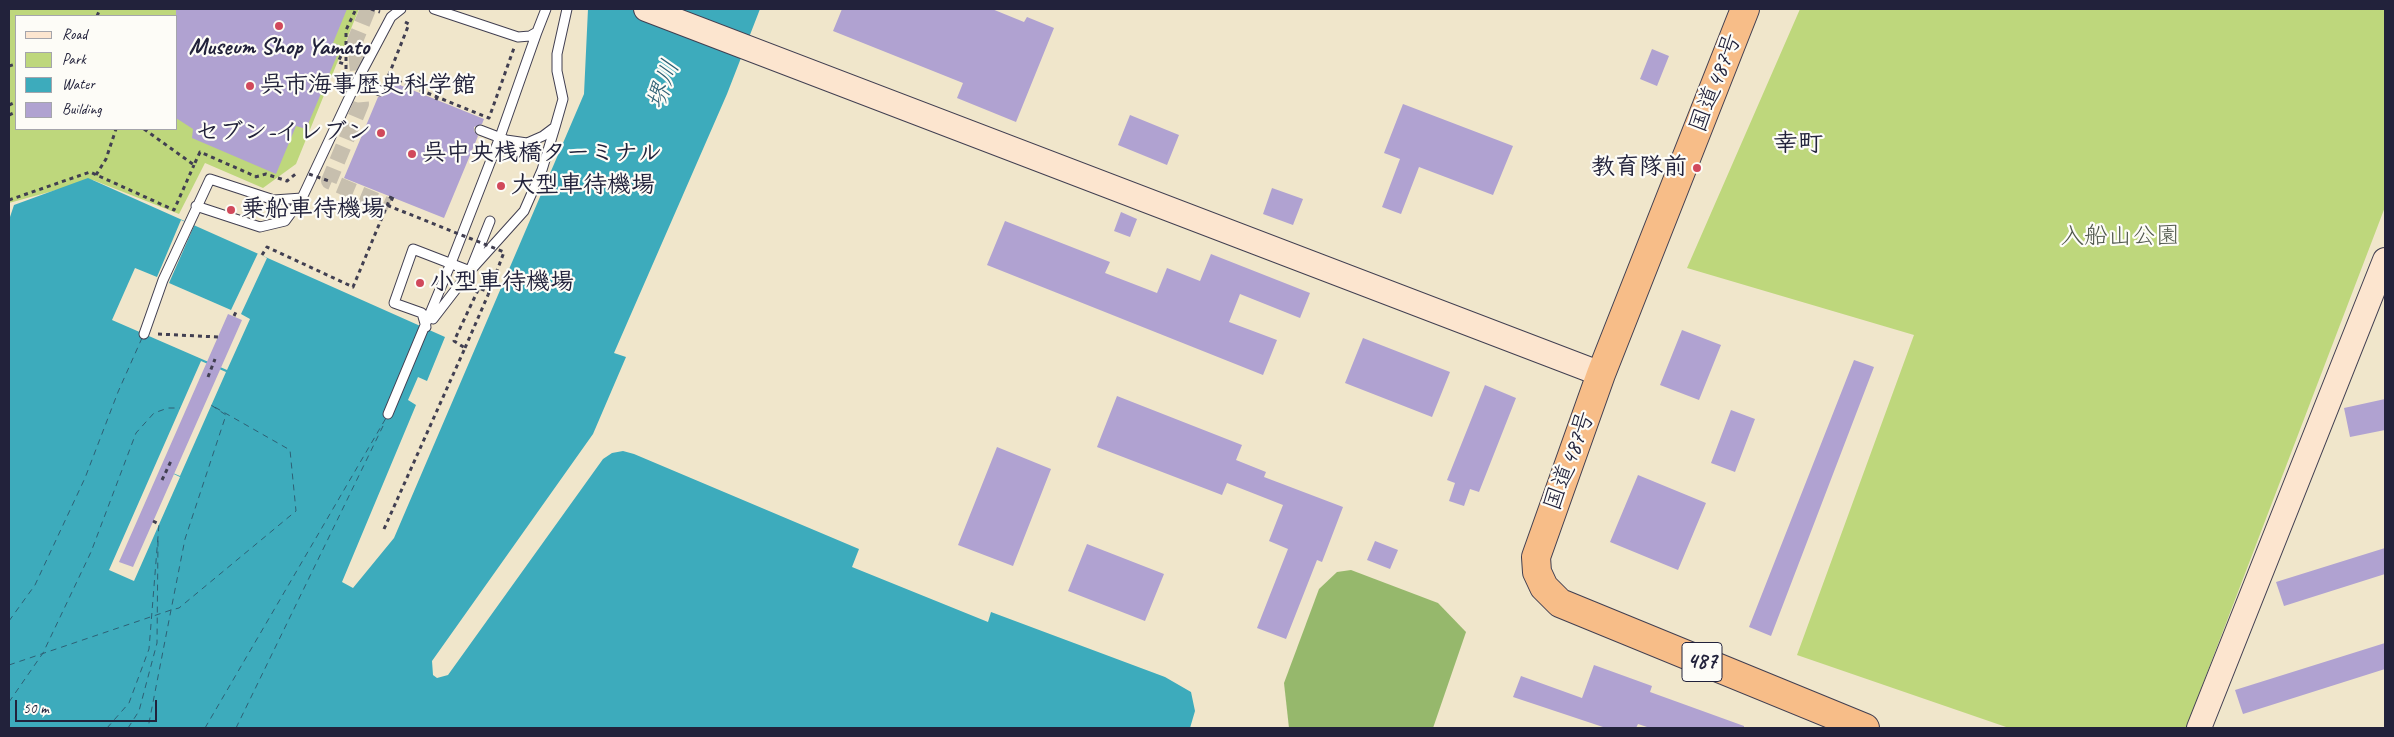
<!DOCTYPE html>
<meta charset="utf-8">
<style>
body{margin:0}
#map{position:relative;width:2394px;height:737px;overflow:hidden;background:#f0e6cb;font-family:Caveat,sans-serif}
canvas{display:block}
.frame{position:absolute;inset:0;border:10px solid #22223b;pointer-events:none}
.legend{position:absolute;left:15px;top:15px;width:162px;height:115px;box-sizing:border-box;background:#fdfcf7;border:1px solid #a5a5ac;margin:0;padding:6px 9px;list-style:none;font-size:15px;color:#22223b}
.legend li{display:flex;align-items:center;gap:10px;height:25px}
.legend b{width:25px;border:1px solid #a5a5ac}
.scale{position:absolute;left:15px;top:700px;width:142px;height:22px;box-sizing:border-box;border:2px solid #22223b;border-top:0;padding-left:6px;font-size:15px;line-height:18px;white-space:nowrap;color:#22223b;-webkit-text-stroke:4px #fdfcf7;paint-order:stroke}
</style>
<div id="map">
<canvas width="2394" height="737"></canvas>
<div class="frame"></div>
<ul class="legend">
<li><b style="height:6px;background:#fce5cf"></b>Road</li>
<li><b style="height:14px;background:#bed77c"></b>Park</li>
<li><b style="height:14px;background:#3dabbc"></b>Water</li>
<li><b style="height:14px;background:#b0a2d1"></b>Building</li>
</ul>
<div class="scale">50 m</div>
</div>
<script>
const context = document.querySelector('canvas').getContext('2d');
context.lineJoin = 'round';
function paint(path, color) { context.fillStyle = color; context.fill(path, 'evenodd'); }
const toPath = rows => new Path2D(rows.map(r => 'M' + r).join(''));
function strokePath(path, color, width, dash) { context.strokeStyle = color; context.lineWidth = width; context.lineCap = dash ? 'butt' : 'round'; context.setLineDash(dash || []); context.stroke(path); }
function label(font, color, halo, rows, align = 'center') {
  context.font = font + ' Caveat,"Klee One",sans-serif'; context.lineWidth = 4.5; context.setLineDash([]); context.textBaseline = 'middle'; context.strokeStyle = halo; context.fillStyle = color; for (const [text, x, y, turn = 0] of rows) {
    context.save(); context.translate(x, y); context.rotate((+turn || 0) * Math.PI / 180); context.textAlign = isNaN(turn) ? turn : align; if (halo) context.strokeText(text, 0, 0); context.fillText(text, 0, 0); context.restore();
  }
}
paint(toPath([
 [9,9,359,9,296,164,263,188,205,163,179,214,93,180,9,203],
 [16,16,176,16,176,129,16,129],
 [1800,9,2385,9,2385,207,2186,728,2009,728,1797,655,1914,335,1687,268]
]), '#bed77c');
paint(toPath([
 [1351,570,1438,603,1466,632,1433,728,1289,728,1284,683,1319,589,1337,572]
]), '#96b86c');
paint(toPath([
 [588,9,760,9,727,94,614,353,626,357,593,434,432,661,433,675,437,678,448,675,603,459,612,453,623,451,634,454,859,549,852,567,988,622,991,612,1165,677,1191,692,1195,711,1190,728,9,728,9,220,14,205,88,178,445,337,427,381,418,377,408,400,416,405,342,582,353,588,394,538,584,94]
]), '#3dabbc');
paint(toPath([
 [181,220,194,226,169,283,231,310,258,253,267,258,241,314,250,319,227,370,112,320,135,268,157,277],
 [201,361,226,372,180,476,161,468,180,477,134,581,109,570]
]), '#f0e6cb');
strokePath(toPath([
 [9,621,35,585,85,478,118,392,142,338],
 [9,665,171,610,179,608,296,511,290,450,211,405,226,415,185,539,171,610,148,728],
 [9,702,43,653,91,552,136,433,154,413,168,408,180,408],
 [107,728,129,703,149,649,159,524],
 [128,728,139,711,157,643,158,540],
 [205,728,386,418],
 [236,728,383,426]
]), '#2e6075', 1, [6, 5]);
paint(toPath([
 [176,9,347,9,333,43,341,46,306,129,296,126,276,174,192,138,193,129,176,118],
 [842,9,992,9,1024,22,1027,17,1054,28,1016,122,957,98,963,83,833,31],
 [1652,49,1669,56,1657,86,1640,79],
 [385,79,484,119,482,124,474,127,474,131,478,136,444,218,344,178,378,97,383,96,386,93,382,85],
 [1403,104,1513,146,1493,195,1419,167,1401,214,1382,207,1400,159,1384,153],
 [1130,115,1179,135,1167,165,1118,145],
 [1272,188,1303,199,1293,225,1263,214],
 [1121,212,1137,219,1130,237,1114,231],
 [1005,221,1110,262,1105,273,1157,293,1167,268,1200,281,1211,254,1310,293,1300,318,1240,294,1229,322,1277,340,1263,375,987,265],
 [228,314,242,320,133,567,119,562],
 [1682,330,1721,345,1699,400,1660,385],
 [1363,338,1450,372,1432,417,1345,383],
 [1854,360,1874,367,1771,636,1749,627],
 [1485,385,1516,398,1479,492,1470,489,1464,506,1449,501,1455,483,1447,480],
 [1117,396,1242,445,1236,460,1266,472,1264,477,1343,507,1322,562,1317,560,1286,639,1257,628,1288,549,1269,541,1283,505,1227,483,1222,495,1097,447],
 [2385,399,2385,430,2350,437,2344,408],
 [1731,410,1755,419,1735,472,1711,463],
 [997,447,1051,469,1013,566,958,545],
 [1638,475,1706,503,1678,570,1610,542],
 [1375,541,1398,550,1390,569,1367,560],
 [1087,544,1164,574,1145,621,1068,591],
 [2385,548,2385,574,2284,606,2276,582],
 [2385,643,2385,669,2243,714,2235,690],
 [1594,665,1652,686,1650,692,1744,726,1744,728,1650,728,1638,724,1636,728,1606,728,1513,697,1521,676,1582,698]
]), '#b0a2d1');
strokePath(toPath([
 [368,9,355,41,361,104,329,181,389,206]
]), '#c7bfae', 16, [16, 8]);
const lane = toPath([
 [434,9,518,37,530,36,537,32,546,9],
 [357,81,380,91],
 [480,130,506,140,527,143,543,136,555,127,563,99,557,71,557,54,567,9],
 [516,152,527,143],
 [196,206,260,227,285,221,302,198,357,81,391,17,401,9],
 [433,319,470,271,490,221],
 [426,327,422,313,394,303,413,249,470,271,524,211,542,170,555,127],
 [144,334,163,280,210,179,274,200,302,198],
 [388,414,451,263,500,137,537,32]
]);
const secondary = toPath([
 [646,9,1601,374],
 [2199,728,2385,260]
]);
const highway = toPath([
 [1745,9,1601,374,1536,557,1537,572,1544,587,1560,603,1865,728]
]);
strokePath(lane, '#413f51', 11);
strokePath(secondary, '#413f51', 26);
strokePath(highway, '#413f51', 30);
strokePath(toPath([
 [371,9,380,12],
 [97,16,100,9],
 [405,22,409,24,388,77,489,118,514,48],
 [341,56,338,62,347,65],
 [9,66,16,64],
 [346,69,346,30,356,9],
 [436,100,442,86],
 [9,105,16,102],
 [9,115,16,112],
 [144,129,194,165,200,152,257,177],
 [96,175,106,159,116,129],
 [255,177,266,174,287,181,298,172],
 [9,200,90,172,174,210,194,165],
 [262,255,267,247,353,287,391,196],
 [234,316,236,312],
 [158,334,218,337],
 [465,348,488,295],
 [208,377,215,359],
 [162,480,171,461],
 [153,521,159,524],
 [384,529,465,348,454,341,479,288,489,292]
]), '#413f51', 3, [4, 4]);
strokePath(lane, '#fff', 9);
strokePath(secondary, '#fce5cf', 24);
strokePath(highway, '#f7bd88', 28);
strokePath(toPath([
 [309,174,329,181],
 [393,197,389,206,504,252,488,295]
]), '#413f51', 3, [4, 4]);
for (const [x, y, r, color] of [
 [279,26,5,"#d1495b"],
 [250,86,5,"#d1495b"],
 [381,133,5,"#d1495b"],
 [412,154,5,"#d1495b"],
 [1697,168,5,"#d1495b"],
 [501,186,5,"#d1495b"],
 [231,210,5,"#d1495b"],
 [420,283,5,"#d1495b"]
]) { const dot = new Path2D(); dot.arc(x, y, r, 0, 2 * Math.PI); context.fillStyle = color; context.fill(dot); strokePath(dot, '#fdfcf7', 2); }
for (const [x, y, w] of [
 [1702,662,40]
]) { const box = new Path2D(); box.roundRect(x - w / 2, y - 19.5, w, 39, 4); context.fillStyle = '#fdfcf7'; context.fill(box); strokePath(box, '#22223b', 1); }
label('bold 22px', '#22223b', null, [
 ["487",1702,662]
]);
label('bold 24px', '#22223b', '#fdfcf7', [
 ["Museum Shop Yamato",279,48,"center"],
 ["呉市海事歴史科学館",260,86],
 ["セブン-イレブン",371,133,"right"],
 ["呉中央桟橋ターミナル",422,154],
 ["教育隊前",1687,168,"right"],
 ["大型車待機場",511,186],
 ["乗船車待機場",241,210],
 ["小型車待機場",430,283]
], 'left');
label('24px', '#22223b', '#fdfcf7', [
 ["国道487号",1716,83,-69],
 ["国道487号",1570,461,-70]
]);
label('24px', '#51584e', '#fdfcf7', [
 ["入船山公園",2120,237]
]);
label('italic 25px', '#2e6075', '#fdfcf7', [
 ["堺川",664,85,-69]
]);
label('bold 25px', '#22223b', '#fdfcf7', [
 ["幸町",1798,144]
]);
</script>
